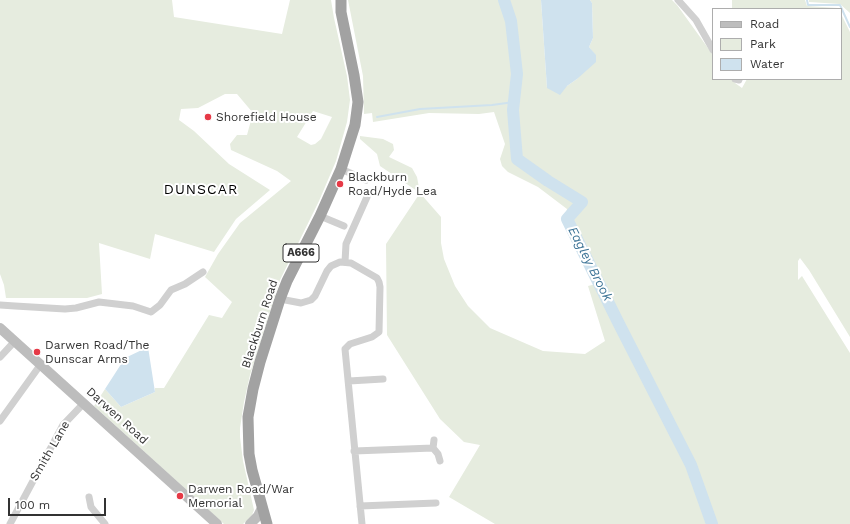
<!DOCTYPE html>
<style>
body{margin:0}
#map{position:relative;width:850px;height:524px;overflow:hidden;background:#fff;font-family:"Work Sans",sans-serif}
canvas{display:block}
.legend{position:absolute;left:712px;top:8px;width:130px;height:72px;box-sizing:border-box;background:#fff;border:1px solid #adadad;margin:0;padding:5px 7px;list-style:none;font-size:12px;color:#333}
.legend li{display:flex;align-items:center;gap:8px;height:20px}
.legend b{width:20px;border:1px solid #adadad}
.scale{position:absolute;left:8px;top:498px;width:98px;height:18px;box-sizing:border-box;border:2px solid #333;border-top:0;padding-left:5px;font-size:12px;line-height:14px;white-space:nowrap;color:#333;-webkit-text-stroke:3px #fff;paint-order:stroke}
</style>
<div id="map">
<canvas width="850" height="524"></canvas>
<ul class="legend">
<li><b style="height:5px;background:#bdbdbd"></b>Road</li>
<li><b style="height:11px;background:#e6ecdf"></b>Park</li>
<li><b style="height:11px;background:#cfe2ee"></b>Water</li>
</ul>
<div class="scale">100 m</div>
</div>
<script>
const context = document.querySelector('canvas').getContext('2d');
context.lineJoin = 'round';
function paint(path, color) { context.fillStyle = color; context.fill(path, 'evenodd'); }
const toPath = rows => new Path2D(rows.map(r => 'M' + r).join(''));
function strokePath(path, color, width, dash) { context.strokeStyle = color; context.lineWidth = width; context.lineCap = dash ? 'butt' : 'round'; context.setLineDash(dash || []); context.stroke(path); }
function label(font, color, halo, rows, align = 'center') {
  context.font = font + ' "Work Sans",sans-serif'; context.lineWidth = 4; context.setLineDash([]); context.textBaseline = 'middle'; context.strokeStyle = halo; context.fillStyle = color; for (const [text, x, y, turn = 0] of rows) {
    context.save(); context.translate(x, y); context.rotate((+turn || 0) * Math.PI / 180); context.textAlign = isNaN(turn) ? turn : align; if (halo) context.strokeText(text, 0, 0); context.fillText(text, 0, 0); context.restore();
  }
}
paint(toPath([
 [0,0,172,0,174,17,282,34,290,0,331,0,334,18,347,76,350,100,347,122,336,161,319,201,280,280,250,375,244,402,240,428,240,437,243,461,254,510,252,515,243,524,224,524,94,406,105,389,121,407,155,392,155,388,164,388,209,315,222,318,232,302,205,277,218,254,240,223,291,181,277,171,231,150,230,144,237,135,247,135,253,113,237,94,225,94,198,108,181,109,179,120,194,131,229,164,270,190,236,219,214,252,155,234,150,259,99,243,102,294,87,298,6,298,4,285,0,274],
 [313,111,332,117,321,139,315,144,311,145,297,137],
 [348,0,541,0,547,88,567,86,577,79,595,55,589,47,593,38,592,3,590,0,672,0,677,5,713,55,713,79,731,79,735,83,742,88,747,79,841,79,841,14,850,32,850,337,809,270,800,258,798,261,798,280,802,276,850,353,850,524,495,524,449,497,480,445,464,442,440,419,387,335,386,244,420,193,380,166,377,154,360,139,360,136,383,139,393,144,394,150,389,157,412,168,417,177,420,193,441,217,441,243,444,259,455,286,468,306,490,328,543,351,585,354,605,341,588,286,596,284,588,265,584,263,565,220,567,209,538,187,508,172,502,166,500,159,505,144,494,112,479,114,429,113,373,122,372,113,364,114,363,76],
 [732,0,805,0,807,6,838,8,838,9,732,9],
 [809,0,850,0,850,13,840,4,809,2]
]), '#e6ecdf');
paint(toPath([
 [541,0,590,0,592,3,593,38,589,47,596,55,596,62,577,79,567,86,560,95,547,88],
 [148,347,155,392,121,407,105,389,125,358]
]), '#cfe2ee');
strokePath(toPath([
 [807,0,808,5,840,5,850,27],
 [377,117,420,109,492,105,514,102]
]), '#cfe2ee', 2);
strokePath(toPath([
 [504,0,511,21,517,74,513,110,517,159,548,181,582,202,567,219,618,322,691,465,712,524]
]), '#cfe2ee', 12);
strokePath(toPath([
 [678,0,696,20,713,50],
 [735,79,739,80],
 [341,169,366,180],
 [320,216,344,226],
 [345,262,346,244,367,197],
 [280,299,301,303,311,300,315,296,327,271,331,266,340,262,351,263,377,278,379,282,380,287,379,332,372,337,350,344,345,349,362,524],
 [0,305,15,306,65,309,76,308,99,302,133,306,151,312,160,305,171,290,185,284,203,272],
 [0,357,15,341],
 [349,381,383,379],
 [0,421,41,364],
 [433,448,434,440],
 [354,451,433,448,438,454,440,461],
 [89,497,91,507,105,524],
 [360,506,436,503],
 [10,524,63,425,84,403]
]), '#d0d0d0', 7);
strokePath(toPath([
 [0,328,217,524],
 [250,524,258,516,262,508]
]), '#bdbdbd', 10);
strokePath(toPath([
 [267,524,252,470,249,454,248,417,253,389,260,362,280,299,287,281,320,216,341,169,355,125,358,102,354,75,341,12,341,0]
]), '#a2a2a2', 11);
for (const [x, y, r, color] of [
 [208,117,4,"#e63946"],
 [340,184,4,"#e63946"],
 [37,352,4,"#e63946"],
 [180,496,4,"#e63946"]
]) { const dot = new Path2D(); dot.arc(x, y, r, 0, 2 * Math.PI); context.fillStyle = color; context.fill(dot); strokePath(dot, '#fff', 1.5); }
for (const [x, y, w] of [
 [301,253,36]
]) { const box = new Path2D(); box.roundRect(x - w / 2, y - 9, w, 18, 3); context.fillStyle = '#fff'; context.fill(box); strokePath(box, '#333', 1); }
label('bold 11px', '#333', null, [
 ["A666",301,253]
]);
label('12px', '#333', '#fff', [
 ["Shorefield House",216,117],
 ["Blackburn",348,177],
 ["Road/Hyde Lea",348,191],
 ["Darwen Road/The",45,345],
 ["Dunscar Arms",45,359],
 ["Darwen Road/War",188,489],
 ["Memorial",188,503]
], 'left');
label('12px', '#333', '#fff', [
 ["Blackburn Road",260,324,-72],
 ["Darwen Road",117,416,42],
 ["Smith Lane",50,451,-60]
]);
label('italic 13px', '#3f7597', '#fff', [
 ["Eagley Brook",590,264,63]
]);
context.letterSpacing = '1px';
label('14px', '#000', '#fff', [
 ["DUNSCAR",201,190]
]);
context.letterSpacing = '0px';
</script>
